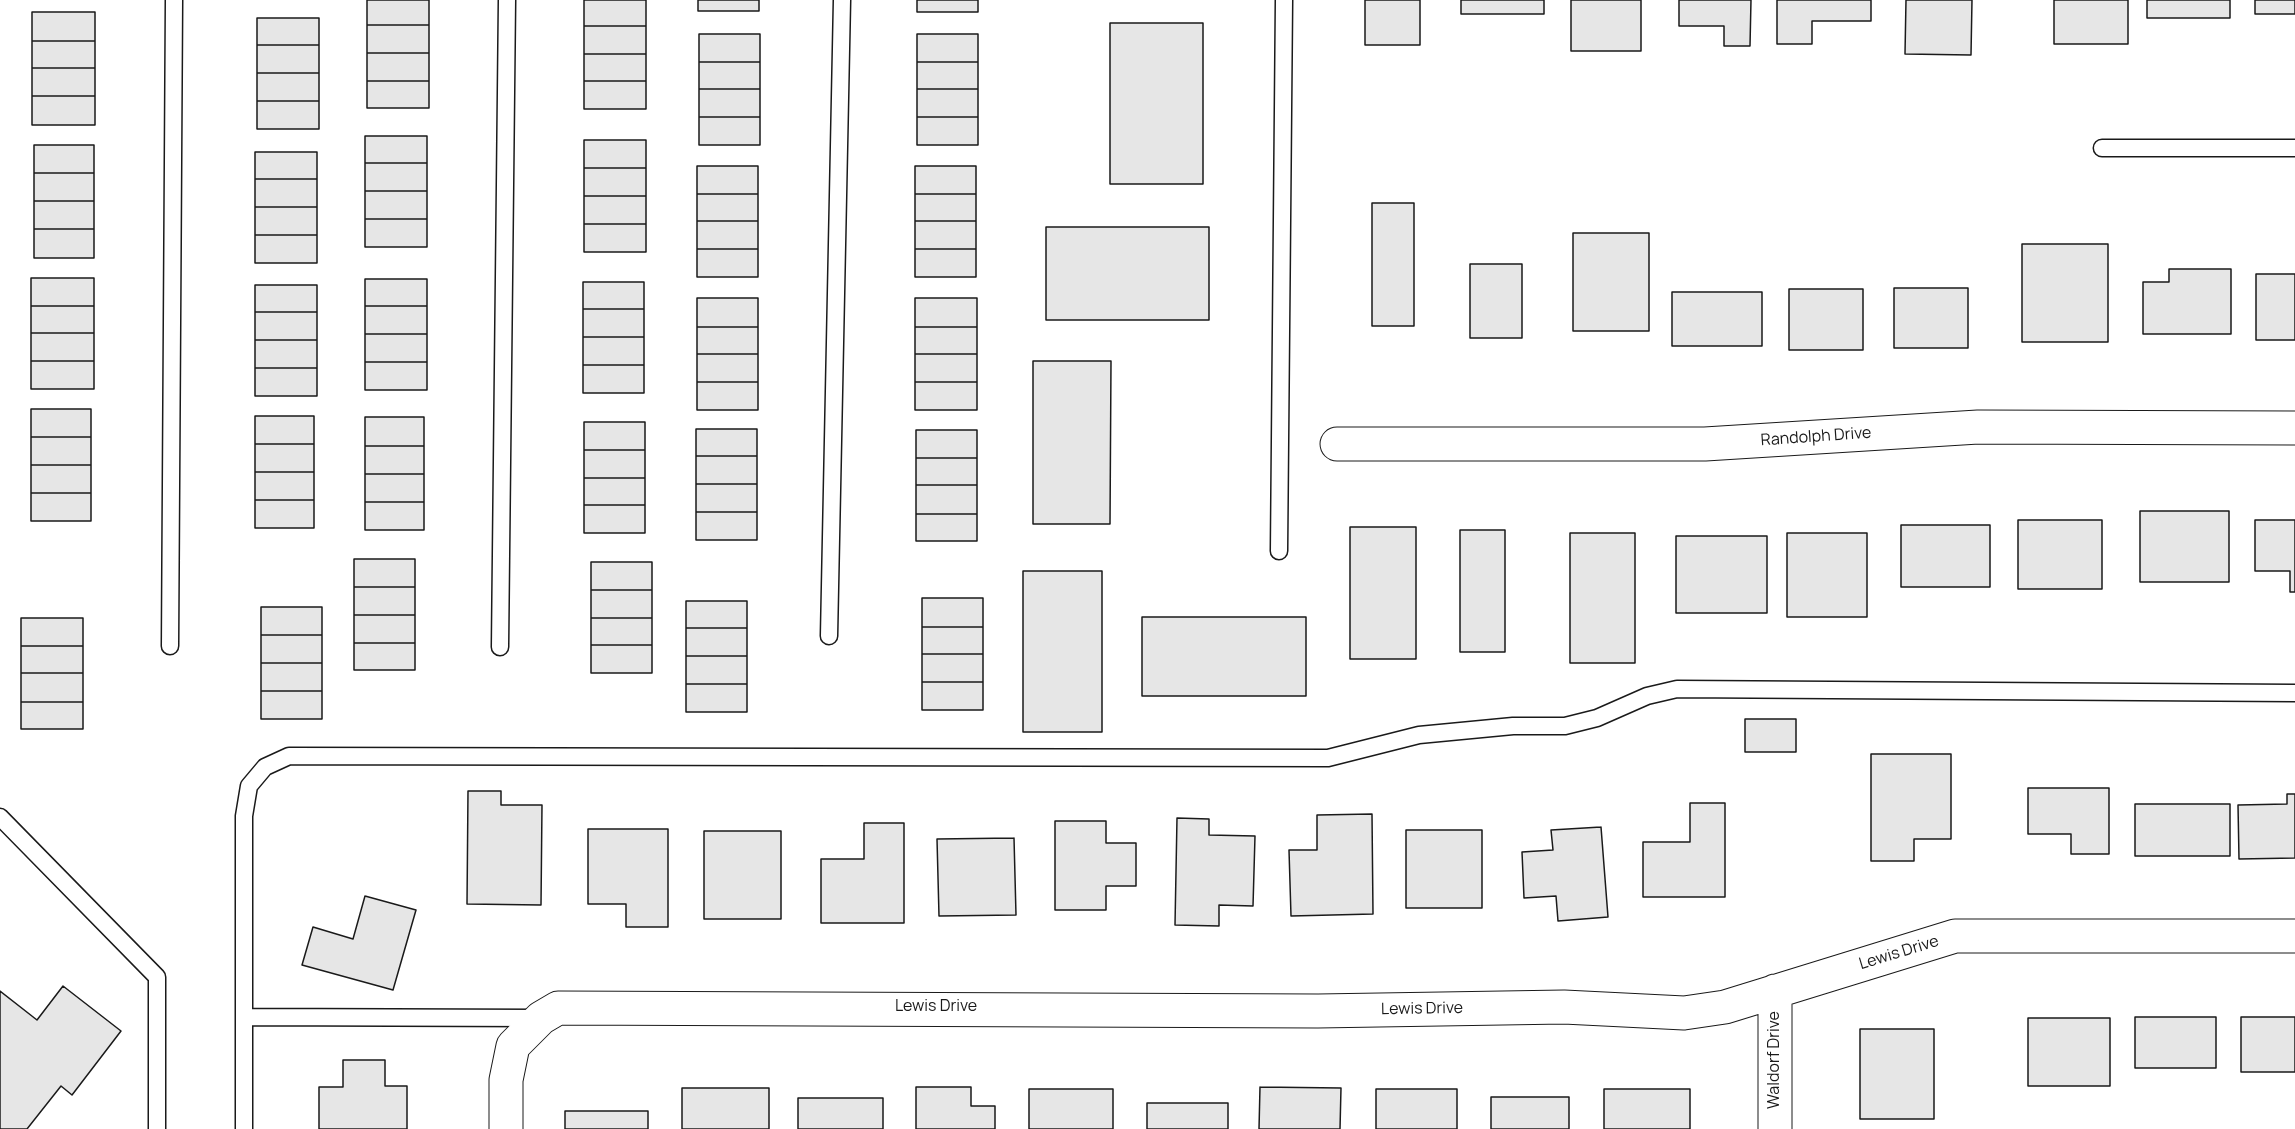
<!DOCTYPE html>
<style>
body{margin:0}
canvas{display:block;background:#fff}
</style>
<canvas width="2295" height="1129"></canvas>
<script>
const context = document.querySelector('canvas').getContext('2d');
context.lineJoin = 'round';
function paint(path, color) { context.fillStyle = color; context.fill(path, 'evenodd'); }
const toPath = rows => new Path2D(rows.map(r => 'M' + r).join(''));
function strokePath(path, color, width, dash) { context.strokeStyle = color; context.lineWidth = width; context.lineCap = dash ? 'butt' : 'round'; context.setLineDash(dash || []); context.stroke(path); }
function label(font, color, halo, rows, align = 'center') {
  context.font = font + ' Manrope,sans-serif'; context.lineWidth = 4.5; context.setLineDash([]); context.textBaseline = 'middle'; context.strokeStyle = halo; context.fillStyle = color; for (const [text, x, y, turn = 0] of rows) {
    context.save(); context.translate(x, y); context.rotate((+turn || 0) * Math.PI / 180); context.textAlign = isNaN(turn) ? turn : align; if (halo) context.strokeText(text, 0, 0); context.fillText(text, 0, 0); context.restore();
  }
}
const building = toPath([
 [367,0,429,0,429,25,367,25,367,0],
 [584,0,646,0,646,26,584,26,584,0],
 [698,0,759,0,759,11,698,11,698,0],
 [917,0,978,0,978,12,917,12,917,0],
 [1365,0,1420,0,1420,45,1365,45,1365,0],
 [1461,0,1544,0,1544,14,1461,14,1461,0],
 [1571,0,1641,0,1641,51,1571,51,1571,0],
 [1679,0,1751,0,1750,46,1724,46,1724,26,1679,26,1679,0],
 [1777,0,1871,0,1871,21,1812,21,1812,44,1777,44,1777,0],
 [1906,0,1972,0,1971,55,1905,54,1906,0],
 [2054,0,2128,0,2128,44,2054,44,2054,0],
 [2147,0,2230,0,2230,18,2147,18,2147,0],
 [2255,0,2295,0,2295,14,2255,14,2255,0],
 [32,12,95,12,95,41,32,41,32,12],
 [257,18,319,18,319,45,257,45,257,18],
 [1110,23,1203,23,1203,184,1110,184,1110,23],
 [367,25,429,25,429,53,367,53,367,25],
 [584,26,646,26,646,54,584,54,584,26],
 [699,34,760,34,760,62,699,62,699,34],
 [917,34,978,34,978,62,917,62,917,34],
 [32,41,95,41,95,68,32,68,32,41],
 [257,45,319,45,319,73,257,73,257,45],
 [367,53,429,53,429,81,367,81,367,53],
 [584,54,646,54,646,81,584,81,584,54],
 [699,62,760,62,760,89,699,89,699,62],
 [917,62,978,62,978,89,917,89,917,62],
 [32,68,95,68,95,96,32,96,32,68],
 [257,73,319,73,319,101,257,101,257,73],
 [367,81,429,81,429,108,367,108,367,81],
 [584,81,646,81,646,109,584,109,584,81],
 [699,89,760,89,760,117,699,117,699,89],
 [917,89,978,89,978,117,917,117,917,89],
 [32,96,95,96,95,125,32,125,32,96],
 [257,101,319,101,319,129,257,129,257,101],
 [699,117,760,117,760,145,699,145,699,117],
 [917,117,978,117,978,145,917,145,917,117],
 [365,136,427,136,427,163,365,163,365,136],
 [584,140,646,140,646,168,584,168,584,140],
 [34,145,94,145,94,173,34,173,34,145],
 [255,152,317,152,317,179,255,179,255,152],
 [365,163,427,163,427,191,365,191,365,163],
 [697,166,758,166,758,194,697,194,697,166],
 [915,166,976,166,976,194,915,194,915,166],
 [584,168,646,168,646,196,584,196,584,168],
 [34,173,94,173,94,201,34,201,34,173],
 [255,179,317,179,317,207,255,207,255,179],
 [365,191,427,191,427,219,365,219,365,191],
 [697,194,758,194,758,221,697,221,697,194],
 [915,194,976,194,976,221,915,221,915,194],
 [584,196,646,196,646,224,584,224,584,196],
 [34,201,94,201,94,229,34,229,34,201],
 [1372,203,1414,203,1414,326,1372,326,1372,203],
 [255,207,317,207,317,235,255,235,255,207],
 [365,219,427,219,427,247,365,247,365,219],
 [697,221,758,221,758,249,697,249,697,221],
 [915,221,976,221,976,249,915,249,915,221],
 [584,224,646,224,646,252,584,252,584,224],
 [1046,227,1209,227,1209,320,1046,320,1046,227],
 [34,229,94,229,94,258,34,258,34,229],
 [1573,233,1649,233,1649,331,1573,331,1573,233],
 [255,235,317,235,317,263,255,263,255,235],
 [2022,244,2108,244,2108,342,2022,342,2022,244],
 [697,249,758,249,758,277,697,277,697,249],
 [915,249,976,249,976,277,915,277,915,249],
 [1470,264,1522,264,1522,338,1470,338,1470,264],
 [2169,269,2231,269,2231,334,2143,334,2143,282,2169,282,2169,269],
 [2256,274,2295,274,2295,340,2256,340,2256,274],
 [31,278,94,278,94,306,31,306,31,278],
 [365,279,427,279,427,306,365,306,365,279],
 [583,282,644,282,644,309,583,309,583,282],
 [255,285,317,285,317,312,255,312,255,285],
 [1894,288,1968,288,1968,348,1894,348,1894,288],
 [1789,289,1863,289,1863,350,1789,350,1789,289],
 [1672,292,1762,292,1762,346,1672,346,1672,292],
 [697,298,758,298,758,327,697,327,697,298],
 [915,298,977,298,977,327,915,327,915,298],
 [31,306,94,306,94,333,31,333,31,306],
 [365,306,427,306,427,334,365,334,365,306],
 [583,309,644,309,644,337,583,337,583,309],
 [255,312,317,312,317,340,255,340,255,312],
 [697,327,758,327,758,354,697,354,697,327],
 [915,327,977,327,977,354,915,354,915,327],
 [31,333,94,333,94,361,31,361,31,333],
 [365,334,427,334,427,362,365,362,365,334],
 [583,337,644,337,644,365,583,365,583,337],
 [255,340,317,340,317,368,255,368,255,340],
 [697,354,758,354,758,382,697,382,697,354],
 [915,354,977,354,977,382,915,382,915,354],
 [31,361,94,361,94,389,31,389,31,361],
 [1033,361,1111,361,1110,524,1033,524,1033,361],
 [365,362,427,362,427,390,365,390,365,362],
 [583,365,644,365,644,393,583,393,583,365],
 [255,368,317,368,317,396,255,396,255,368],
 [697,382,758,382,758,410,697,410,697,382],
 [915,382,977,382,977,410,915,410,915,382],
 [31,409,91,409,91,437,31,437,31,409],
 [255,416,314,416,314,444,255,444,255,416],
 [365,417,424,417,424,446,365,446,365,417],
 [584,422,645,422,645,450,584,450,584,422],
 [696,429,757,429,757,456,696,456,696,429],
 [916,430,977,430,977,458,916,458,916,430],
 [31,437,91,437,91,465,31,465,31,437],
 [255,444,314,444,314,472,255,472,255,444],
 [365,446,424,446,424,474,365,474,365,446],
 [584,450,645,450,645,478,584,478,584,450],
 [696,456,757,456,757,484,696,484,696,456],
 [916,458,977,458,977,485,916,485,916,458],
 [31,465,91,465,91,493,31,493,31,465],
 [255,472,314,472,314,500,255,500,255,472],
 [365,474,424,474,424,502,365,502,365,474],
 [584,478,645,478,645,505,584,505,584,478],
 [696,484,757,484,757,512,696,512,696,484],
 [916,485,977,485,977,514,916,514,916,485],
 [31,493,91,493,91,521,31,521,31,493],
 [255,500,314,500,314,528,255,528,255,500],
 [365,502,424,502,424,530,365,530,365,502],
 [584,505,645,505,645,533,584,533,584,505],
 [2140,511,2229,511,2229,582,2140,582,2140,511],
 [696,512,757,512,757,540,696,540,696,512],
 [916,514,977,514,977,541,916,541,916,514],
 [2018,520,2102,520,2102,589,2018,589,2018,520],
 [2255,520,2295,520,2295,592,2290,592,2290,571,2255,571,2255,520],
 [1901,525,1990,525,1990,587,1901,587,1901,525],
 [1350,527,1416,527,1416,659,1350,659,1350,527],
 [1460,530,1505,530,1505,652,1460,652,1460,530],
 [1570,533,1635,533,1635,663,1570,663,1570,533],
 [1787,533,1867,533,1867,617,1787,617,1787,533],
 [1676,536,1767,536,1767,613,1676,613,1676,536],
 [354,559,415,559,415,587,354,587,354,559],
 [591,562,652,562,652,590,591,590,591,562],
 [1023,571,1102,571,1102,732,1023,732,1023,571],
 [354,587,415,587,415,615,354,615,354,587],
 [591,590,652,590,652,618,591,618,591,590],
 [922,598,983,598,983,627,922,627,922,598],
 [686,601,747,601,747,628,686,628,686,601],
 [261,607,322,607,322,635,261,635,261,607],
 [354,615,415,615,415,643,354,643,354,615],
 [1142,617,1306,617,1306,696,1142,696,1142,617],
 [21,618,83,618,83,646,21,646,21,618],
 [591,618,652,618,652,645,591,645,591,618],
 [922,627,983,627,983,654,922,654,922,627],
 [686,628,747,628,747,656,686,656,686,628],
 [261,635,322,635,322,663,261,663,261,635],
 [354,643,415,643,415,670,354,670,354,643],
 [591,645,652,645,652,673,591,673,591,645],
 [21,646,83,646,83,673,21,673,21,646],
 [922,654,983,654,983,682,922,682,922,654],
 [686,656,747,656,747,684,686,684,686,656],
 [261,663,322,663,322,691,261,691,261,663],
 [21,673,83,673,83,702,21,702,21,673],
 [922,682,983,682,983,710,922,710,922,682],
 [686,684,747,684,747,712,686,712,686,684],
 [261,691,322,691,322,719,261,719,261,691],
 [21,702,83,702,83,729,21,729,21,702],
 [1745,719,1796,719,1796,752,1745,752,1745,719],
 [1871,754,1951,754,1951,839,1914,839,1914,861,1871,861,1871,754],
 [2028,788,2109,788,2109,854,2071,854,2071,834,2028,834,2028,788],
 [468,791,501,791,501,805,542,805,541,905,467,904,468,791],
 [2287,794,2295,794,2295,858,2239,859,2238,805,2287,804,2287,794],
 [1690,803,1725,803,1725,897,1643,897,1643,842,1690,842,1690,803],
 [2135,804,2230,804,2230,856,2135,856,2135,804],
 [1372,814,1373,914,1291,916,1289,850,1317,850,1317,815,1372,814],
 [1177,818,1209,819,1209,835,1255,836,1253,906,1219,905,1219,926,1175,925,1177,818],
 [1055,821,1106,821,1106,843,1136,843,1136,886,1106,886,1106,910,1055,910,1055,821],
 [864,823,904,823,904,923,821,923,821,859,864,859,864,823],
 [1601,827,1608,917,1558,921,1556,896,1524,898,1522,852,1553,850,1551,830,1601,827],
 [588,829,668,829,668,927,626,927,626,904,588,904,588,829],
 [1406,830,1482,830,1482,908,1406,908,1406,830],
 [704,831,781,831,781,919,704,919,704,831],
 [1014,838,1016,915,939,916,937,839,1014,838],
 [365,896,416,910,393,990,302,965,313,927,353,939,365,896],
 [63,986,121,1031,72,1095,61,1086,27,1129,0,1129,0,991,37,1020,63,986],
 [2135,1017,2216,1017,2216,1068,2135,1068,2135,1017],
 [2241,1017,2295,1017,2295,1072,2241,1072,2241,1017],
 [2028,1018,2110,1018,2110,1086,2028,1086,2028,1018],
 [1860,1029,1934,1029,1934,1119,1860,1119,1860,1029],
 [343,1060,385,1060,385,1086,407,1086,407,1129,319,1129,319,1087,343,1087,343,1060],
 [916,1087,971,1087,971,1106,995,1106,995,1129,916,1129,916,1087],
 [1260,1087,1341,1088,1340,1129,1259,1129,1260,1087],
 [682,1088,769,1088,769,1129,682,1129,682,1088],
 [1029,1089,1113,1089,1113,1129,1029,1129,1029,1089],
 [1376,1089,1457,1089,1457,1129,1376,1129,1376,1089],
 [1604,1089,1690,1089,1690,1129,1604,1129,1604,1089],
 [1491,1097,1569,1097,1569,1129,1491,1129,1491,1097],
 [798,1098,883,1098,883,1129,798,1129,798,1098],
 [1147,1103,1228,1103,1228,1129,1147,1129,1147,1103],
 [565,1111,648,1111,648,1129,565,1129,565,1111]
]);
paint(building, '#e6e6e6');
strokePath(building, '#1a1a1a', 1.5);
const lane = toPath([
 [2102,148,2295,148],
 [1279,551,1284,0],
 [829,636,842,0],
 [170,646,174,0],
 [500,647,507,0],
 [0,817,157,977,157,1129],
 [244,1017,540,1018],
 [244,1129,244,816,249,786,265,767,289,756,1328,758,1419,735,1513,726,1565,726,1597,718,1647,696,1677,689,2295,693]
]);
const street = toPath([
 [1337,444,1705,444,1978,427,2295,428],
 [506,1129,506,1080,513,1046,541,1018,558,1008,1318,1011,1564,1007,1684,1013,1725,1007,1955,936,2295,936],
 [1775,1129,1775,991]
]);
strokePath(lane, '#1a1a1a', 19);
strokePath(street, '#1a1a1a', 35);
strokePath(lane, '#fff', 16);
strokePath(street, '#fff', 33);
label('16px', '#1a1a1a', '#fff', [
 ["Randolph Drive",1816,437,-4],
 ["Lewis Drive",1899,953,-17],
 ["Lewis Drive",936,1007],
 ["Lewis Drive",1422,1009,-1],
 ["Waldorf Drive",1775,1060,-90]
]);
</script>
